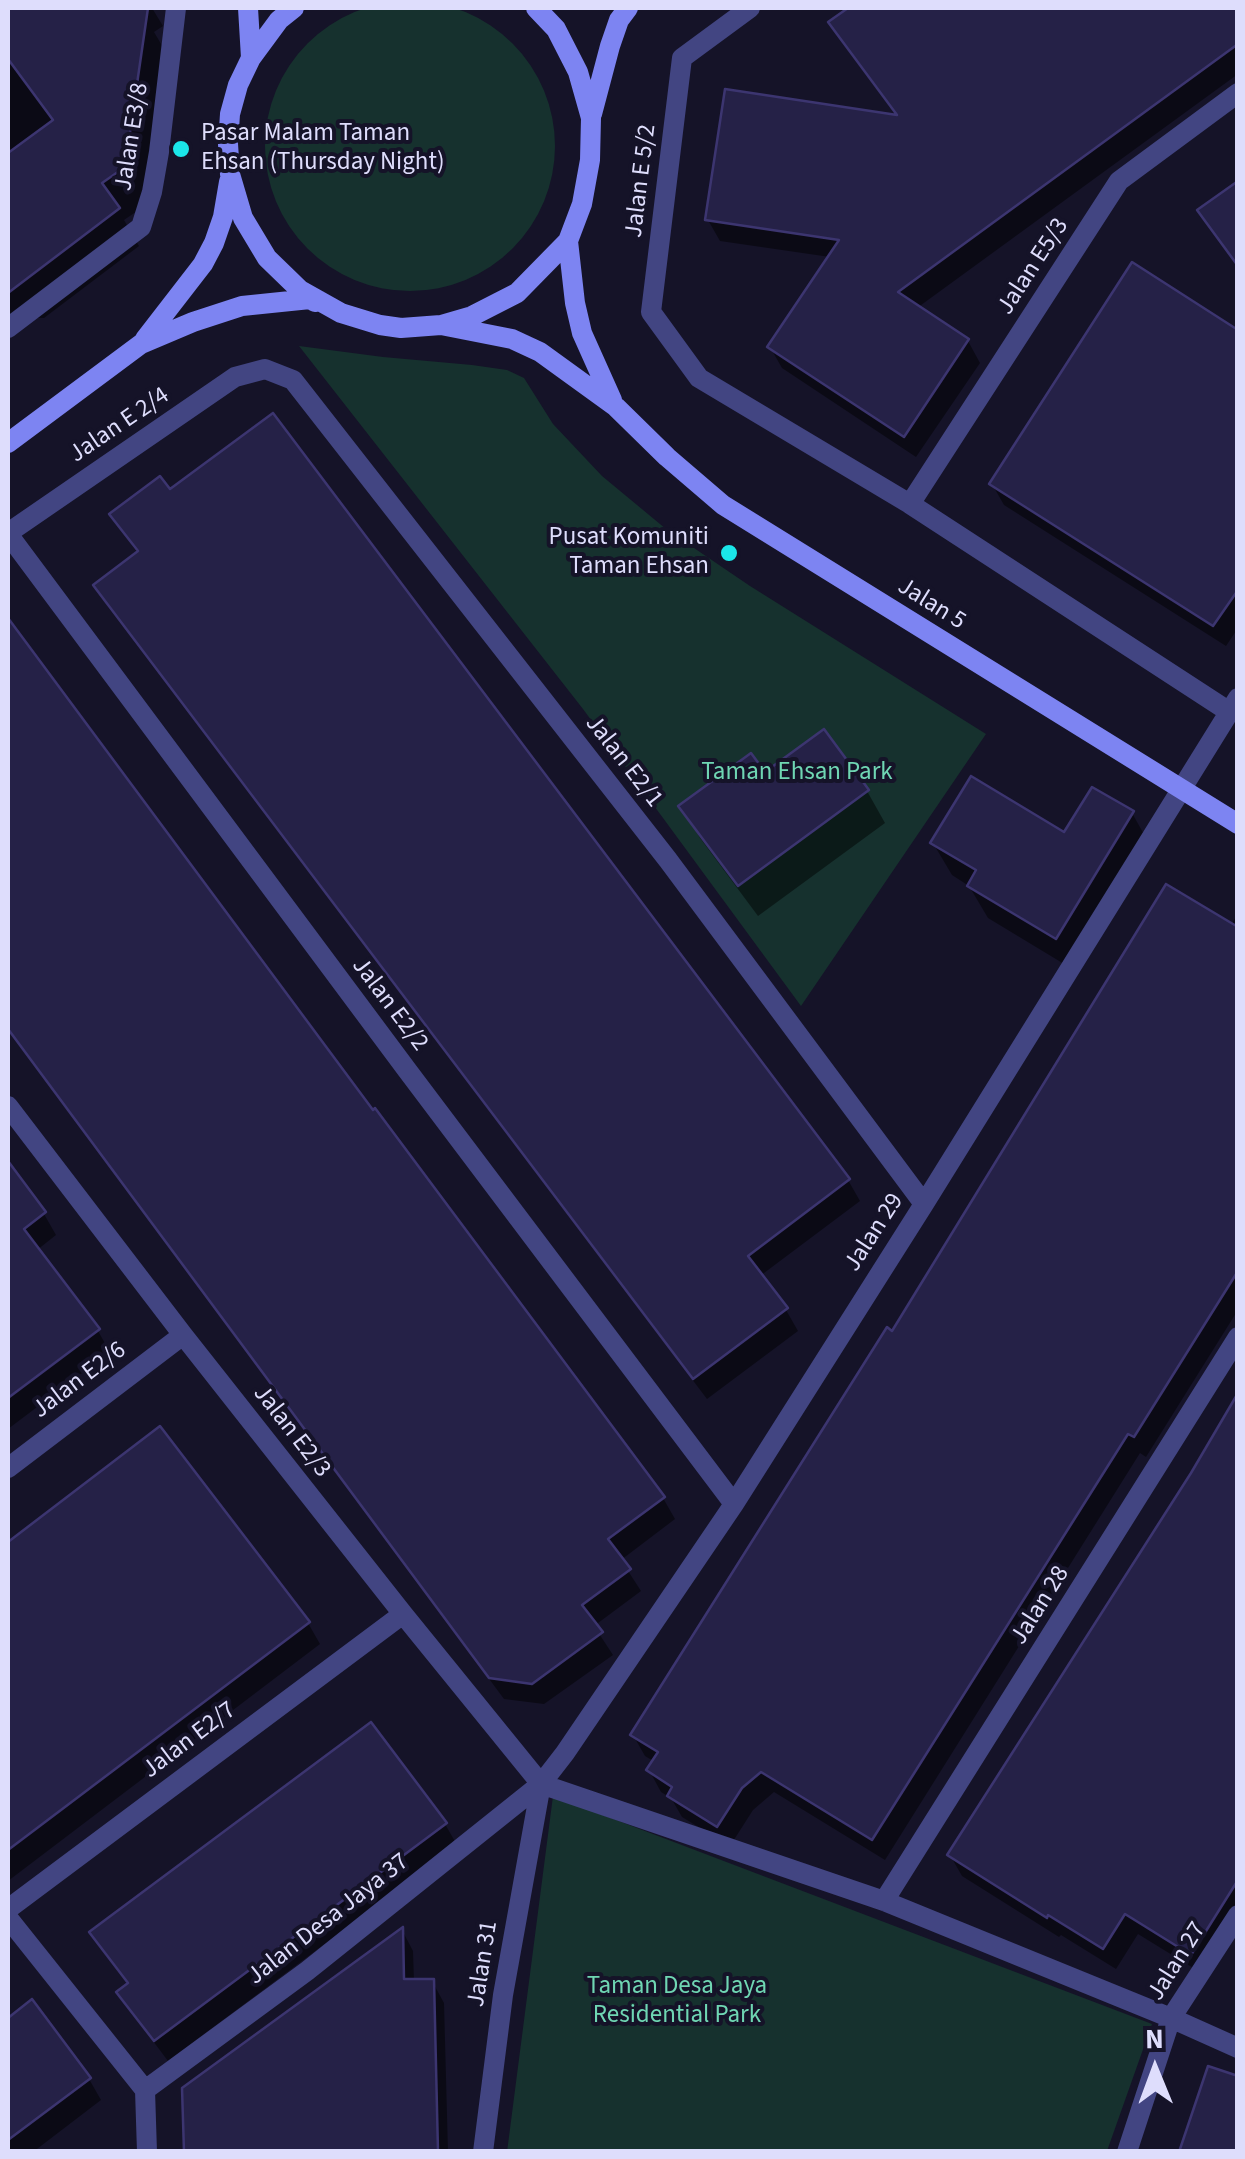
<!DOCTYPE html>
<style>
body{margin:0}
#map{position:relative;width:1245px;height:2159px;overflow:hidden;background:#151328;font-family:"Source Sans 3",sans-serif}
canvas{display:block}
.frame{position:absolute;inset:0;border:10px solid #deddfc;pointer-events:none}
.north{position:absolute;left:1105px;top:2019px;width:100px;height:100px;-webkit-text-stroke:8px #151328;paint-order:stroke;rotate:359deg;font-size:28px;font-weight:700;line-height:40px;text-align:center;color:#deddfc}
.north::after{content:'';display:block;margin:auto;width:35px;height:45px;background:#deddfc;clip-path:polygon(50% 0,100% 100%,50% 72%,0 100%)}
</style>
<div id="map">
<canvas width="1245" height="2159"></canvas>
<div class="frame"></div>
<div class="north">N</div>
</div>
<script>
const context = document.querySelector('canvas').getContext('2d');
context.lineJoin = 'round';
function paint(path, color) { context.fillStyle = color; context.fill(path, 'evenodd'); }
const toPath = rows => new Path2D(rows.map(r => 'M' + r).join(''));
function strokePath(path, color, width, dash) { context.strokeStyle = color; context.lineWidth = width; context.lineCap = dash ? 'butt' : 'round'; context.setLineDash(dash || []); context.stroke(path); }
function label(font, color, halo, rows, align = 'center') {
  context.font = font + ' "Source Sans 3",sans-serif'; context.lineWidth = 8; context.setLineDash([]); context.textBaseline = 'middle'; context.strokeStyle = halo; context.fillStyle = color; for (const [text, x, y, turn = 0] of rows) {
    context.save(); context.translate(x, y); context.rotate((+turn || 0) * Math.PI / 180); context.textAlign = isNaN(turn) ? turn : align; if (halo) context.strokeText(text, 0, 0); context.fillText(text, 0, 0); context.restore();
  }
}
paint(toPath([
 '265 146a145 145 0 1 1 290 0a145 145 0 1 1-290 0Z',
 [299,346,383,357,472,365,507,370,524,378,553,424,602,476,666,529,750,586,986,734,801,1006,583,709],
 [553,1796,1152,2024,1107,2151,507,2152]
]), '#16312e');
paint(toPath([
 [8,8,152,8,163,26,154,32,167,54,146,205,124,220,139,246,44,318,11,317,8,312],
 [852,8,1238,8,1238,74,917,308,968,341,980,363,916,457,782,368,770,347,830,257,720,241,708,220,898,118,843,44,831,23],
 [1238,334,1238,628,1226,646,1004,505,992,484],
 [112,515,848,1180,860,1201,760,1276,786,1310,798,1331,707,1399,108,607,96,586,138,554],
 [16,635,663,1498,675,1519,621,1560,641,1591,594,1626,613,1655,544,1704,504,1699,8,1029,8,641],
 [765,776,867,791,885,823,758,916,700,838,682,807],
 [1132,813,1150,845,1074,970,988,918,969,886,952,875,933,843,1065,836],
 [1238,914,1238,1310,1146,1457,1140,1453,885,1860,774,1792,753,1810,730,1846,682,1817,671,1798,661,1792,649,1770,655,1762,645,1756,633,1735,893,1334,1230,926],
 [13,1172,44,1214,56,1235,37,1250,98,1331,110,1352,8,1429,8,1177],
 [1238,1398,1238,1920,1203,1974,1138,1934,1116,1969,1061,1935,1059,1937,962,1876,950,1855,1193,1474],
 [160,1429,308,1623,320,1644,8,1881,8,1545],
 [445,1824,457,1845,168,2061,132,2013,119,1992,129,1985,105,1954,93,1933],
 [402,1930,413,1951,414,1982,432,1981,444,2003,448,2152,186,2152],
 [32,2003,89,2079,101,2100,33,2152,8,2152,8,2021]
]), '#0007');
const building = toPath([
 [8,8,148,8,125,167,102,183,120,208,8,293,8,153,53,120,8,59,8,8],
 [848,8,1238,8,1238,44,898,292,969,339,904,437,767,347,839,240,705,220,725,89,897,115,828,22,848,8],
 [1238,181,1238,266,1197,210,1238,181],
 [1132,262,1238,330,1238,590,1213,626,989,484,1132,262],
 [273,413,850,1179,748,1256,788,1308,693,1379,93,585,138,551,109,514,160,476,170,489,273,413],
 [8,618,373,1110,375,1108,665,1497,608,1539,631,1569,582,1605,603,1632,532,1684,489,1678,8,1029,8,618],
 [824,729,869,790,738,886,678,806,751,753,765,772,824,729],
 [971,776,1064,832,1092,787,1134,811,1056,939,967,886,976,870,930,843,971,776],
 [1166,884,1238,927,1238,1271,1134,1437,1128,1434,872,1840,761,1772,742,1788,717,1827,667,1796,672,1787,646,1770,658,1752,630,1735,887,1327,892,1331,1166,884],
 [8,1161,46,1212,24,1229,100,1329,8,1398,8,1161],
 [1238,1393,1238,1880,1191,1955,1125,1914,1103,1949,1048,1915,1047,1918,947,1855,1191,1473,1238,1393],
 [160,1426,310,1622,8,1850,8,1542,160,1426],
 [371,1722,447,1823,154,2041,116,1992,128,1983,89,1932,371,1722],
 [403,1927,404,1979,434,1979,438,2152,184,2152,182,2088,403,1927],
 [32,1999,91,2078,8,2140,8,2018,32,1999],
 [1208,2066,1238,2076,1238,2152,1179,2152,1208,2066]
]);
paint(building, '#252147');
strokePath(building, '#3c3570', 2.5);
strokePath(toPath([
 [750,8,682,58,651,312,699,378,910,504,1228,711],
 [8,328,141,227,152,192,159,152,176,8],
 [910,504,1119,181,1238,93],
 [8,533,235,377,265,369,293,380,668,860,924,1204],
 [8,534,407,1070,734,1504],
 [8,1106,183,1335,403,1614,541,1784],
 [8,1468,183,1335],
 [541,1784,884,1901,1171,2018,1238,2048],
 [884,1901,1238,1337],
 [8,1909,403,1614],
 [8,1918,145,2090],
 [145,2090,307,1971,541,1784,565,1753,734,1504,924,1204,1238,698],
 [145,2090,147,2152],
 [483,2152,503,1995,541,1784],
 [1127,2152,1171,2018,1238,1915]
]), '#424582', 20);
strokePath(toPath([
 [248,8,251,58],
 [294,8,279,20,251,58,238,85,230,114,228,144,230,174,243,218,267,258,300,290,341,313,380,325,401,328,441,325,472,316,517,293,568,241,582,204,590,160,591,118,578,72,556,29,536,8],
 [592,114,610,46,619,20,628,8],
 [568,241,575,303,582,333,612,400],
 [441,325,512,339,540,352,616,407,667,457,723,505,1238,824],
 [145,339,203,264,214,243,223,217,229,182],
 [8,443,141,344,193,322,242,306,310,299,315,302]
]), '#7d84f2', 20);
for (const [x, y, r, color] of [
 [181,149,10,"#1be6e9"],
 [729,553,10,"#1be6e9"]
]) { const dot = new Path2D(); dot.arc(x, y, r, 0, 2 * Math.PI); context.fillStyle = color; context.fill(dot); strokePath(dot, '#151328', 4); }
label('25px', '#deddfc', '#151328', [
 ["Pasar Malam Taman",201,135],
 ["Ehsan (Thursday Night)",201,164],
 ["Pusat Komuniti",709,539,"right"],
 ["Taman Ehsan",709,568,"right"]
], 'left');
label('25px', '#deddfc', '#151328', [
 ["Jalan E3/8",133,137,-81],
 ["Jalan E 5/2",642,181,-83],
 ["Jalan E5/3",1034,267,-57],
 ["Jalan E 2/4",120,426,-34],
 ["Jalan 5",931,605,32],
 ["Jalan E2/1",623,762,52],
 ["Jalan E2/2",389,1005,53],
 ["Jalan 29",875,1233,-57],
 ["Jalan E2/6",80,1381,-37],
 ["Jalan E2/3",291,1432,52],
 ["Jalan 28",1041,1606,-58],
 ["Jalan E2/7",190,1741,-37],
 ["Jalan Desa Jaya 37",329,1920,-38],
 ["Jalan 27",1178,1962,-58],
 ["Jalan 31",484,1964,-81]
]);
label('25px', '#6fd6b3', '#151328', [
 ["Taman Ehsan Park",797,774],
 ["Taman Desa Jaya",677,1988],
 ["Residential Park",677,2017]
]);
</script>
